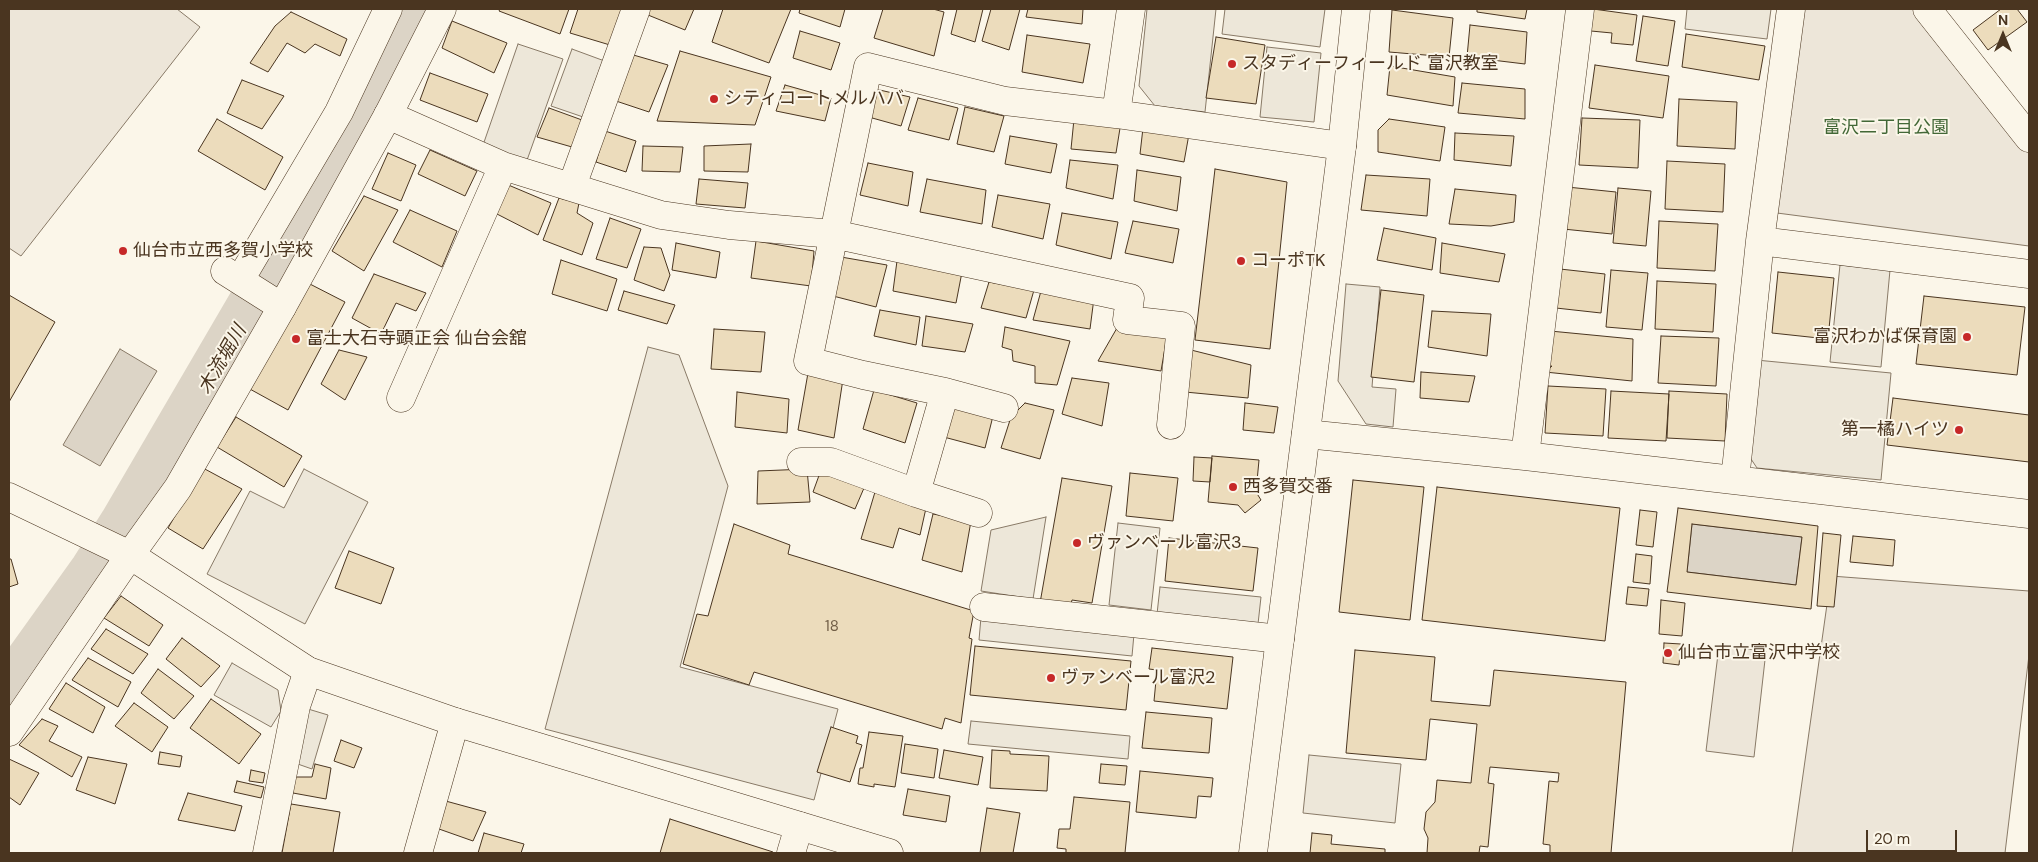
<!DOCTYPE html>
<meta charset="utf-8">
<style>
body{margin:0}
#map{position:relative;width:2038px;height:862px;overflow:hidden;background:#fbf6e9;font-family:"DM Sans",sans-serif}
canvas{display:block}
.frame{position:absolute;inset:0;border:10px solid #4a3520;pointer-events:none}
.north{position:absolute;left:1978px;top:10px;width:50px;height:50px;-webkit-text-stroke:4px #fbf6e9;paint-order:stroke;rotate:0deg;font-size:14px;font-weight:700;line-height:20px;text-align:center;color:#4a3520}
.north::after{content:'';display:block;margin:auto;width:18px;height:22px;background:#4a3520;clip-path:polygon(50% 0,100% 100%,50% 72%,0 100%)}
.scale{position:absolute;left:1866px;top:830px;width:91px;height:22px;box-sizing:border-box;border:2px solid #4a3520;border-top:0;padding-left:6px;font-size:15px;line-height:18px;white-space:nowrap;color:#4a3520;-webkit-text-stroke:4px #fbf6e9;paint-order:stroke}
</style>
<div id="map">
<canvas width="2038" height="862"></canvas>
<div class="frame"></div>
<div class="north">N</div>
<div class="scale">20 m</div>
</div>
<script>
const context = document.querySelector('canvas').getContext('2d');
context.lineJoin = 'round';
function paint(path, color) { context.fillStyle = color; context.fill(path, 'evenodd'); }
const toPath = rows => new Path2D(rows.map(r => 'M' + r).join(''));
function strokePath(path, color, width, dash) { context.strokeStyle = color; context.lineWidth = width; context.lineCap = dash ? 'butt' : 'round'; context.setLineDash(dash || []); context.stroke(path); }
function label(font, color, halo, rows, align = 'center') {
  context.font = font + ' "DM Sans","Noto Sans JP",sans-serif'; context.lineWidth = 4; context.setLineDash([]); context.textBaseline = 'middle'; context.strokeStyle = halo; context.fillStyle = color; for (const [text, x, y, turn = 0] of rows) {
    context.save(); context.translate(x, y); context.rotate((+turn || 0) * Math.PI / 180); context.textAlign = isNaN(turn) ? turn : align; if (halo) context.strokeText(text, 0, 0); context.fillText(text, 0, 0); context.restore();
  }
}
const green = toPath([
 [9,9,177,9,200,27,21,256,9,248,9,9],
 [1800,9,1916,9,2029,151,2029,246,1777,213,1800,9],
 [1831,576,2029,591,2029,655,2005,853,1792,853,1831,576],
 [1719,646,1766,651,1754,757,1706,751,1719,646]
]);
paint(green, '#ede6d9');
strokePath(green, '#887966', 1);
const parking = toPath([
 [1147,9,1216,9,1205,112,1155,106,1139,86,1147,9],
 [1225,9,1325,9,1320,47,1222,34,1225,9],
 [1687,9,1771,9,1767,39,1685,29,1687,9],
 [518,44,563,59,526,163,482,148,518,44],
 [1267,47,1321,53,1314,122,1260,117,1267,47],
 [572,49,610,63,589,119,551,106,572,49],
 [1840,265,1890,270,1881,367,1830,362,1840,265],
 [1346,284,1380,287,1372,387,1396,389,1393,427,1366,424,1338,381,1346,284],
 [648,347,679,355,728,486,680,667,838,709,814,800,545,729,648,347],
 [1756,360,1891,373,1881,480,1757,468,1747,453,1756,360],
 [304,469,368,502,305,624,207,574,250,491,284,508,304,469],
 [1046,517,1033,599,981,591,991,530,1046,517],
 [1118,523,1160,528,1151,610,1109,605,1118,523],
 [1160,587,1261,597,1258,624,1157,614,1160,587],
 [981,617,1134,634,1132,656,979,640,981,617],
 [232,663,278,690,281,711,271,727,214,695,232,663],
 [308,709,328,715,312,769,292,762,308,709],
 [971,721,1130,736,1128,759,968,744,971,721],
 [1309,755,1401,764,1395,823,1303,813,1309,755]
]);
paint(parking, '#ede7d9');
strokePath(parking, '#887966', 1);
const water = toPath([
 [120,349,157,371,100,466,63,445,120,349],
 [1692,524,1802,537,1796,585,1687,572,1692,524]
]);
paint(water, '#dcd4c6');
strokePath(water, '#887966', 1);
strokePath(toPath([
 [9,695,97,572,126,526,282,259,382,73,411,9]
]), '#dcd4c6', 55);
const building = toPath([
 [500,9,569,9,560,34,499,11,500,9],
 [578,9,622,9,610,45,570,33,578,9],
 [650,9,694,9,685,30,648,15,650,9],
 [723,9,791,9,769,63,712,42,723,9],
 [800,9,845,9,840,27,799,13,800,9],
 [883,9,933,9,944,12,934,56,874,38,883,9],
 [957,9,983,9,975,42,951,34,957,9],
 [991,9,1020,9,1009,50,982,41,991,9],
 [1028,9,1083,9,1082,24,1026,17,1028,9],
 [1477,9,1527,9,1525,19,1477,12,1477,9],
 [1593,9,1637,15,1633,45,1611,43,1612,33,1591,31,1593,9],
 [2001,9,2017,9,2027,22,1988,50,1973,30,2001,9],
 [1392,10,1453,18,1449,57,1389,52,1392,10],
 [291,12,347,39,340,56,315,44,305,53,287,43,268,72,250,63,275,26,291,12],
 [1643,16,1675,21,1668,66,1636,61,1643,16],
 [452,21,507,43,494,73,442,48,452,21],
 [1470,25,1527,32,1525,64,1467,57,1470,25],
 [800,31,840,43,831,70,793,58,800,31],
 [1686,34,1765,46,1759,80,1682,67,1686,34],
 [1027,35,1090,44,1083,83,1022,72,1027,35],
 [1216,37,1265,45,1256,104,1206,98,1216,37],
 [680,51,771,77,755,125,657,121,680,51],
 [630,54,668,65,649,112,613,100,630,54],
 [1595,65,1669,76,1663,118,1589,108,1595,65],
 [1390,66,1455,77,1453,106,1387,95,1390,66],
 [430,73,488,94,477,122,420,100,430,73],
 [242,80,284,96,262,129,227,113,242,80],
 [1462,83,1525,89,1525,119,1458,113,1462,83],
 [785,85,831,98,825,121,776,111,785,85],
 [871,88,910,97,901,126,865,116,871,88],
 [918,98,958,108,949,140,908,130,918,98],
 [1679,99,1737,102,1735,149,1677,146,1679,99],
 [965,107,1004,116,994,152,957,144,965,107],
 [549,108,582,120,572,147,537,137,549,108],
 [1582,118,1640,120,1638,168,1579,165,1582,118],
 [217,119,283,157,265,190,198,151,217,119],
 [1074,119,1121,122,1116,153,1071,149,1074,119],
 [1389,119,1445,127,1440,161,1378,152,1378,130,1389,119],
 [1143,128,1189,134,1184,162,1140,154,1143,128],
 [605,131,636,141,626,172,596,162,605,131],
 [1455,133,1514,136,1511,166,1454,160,1455,133],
 [1010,136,1057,144,1051,173,1005,164,1010,136],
 [751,144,748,172,704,171,704,146,751,144],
 [643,146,683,147,680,172,642,171,643,146],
 [430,150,477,171,465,196,418,174,430,150],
 [388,153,416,165,401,201,372,189,388,153],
 [1070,160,1118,165,1113,199,1066,188,1070,160],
 [1667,161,1725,164,1723,212,1665,209,1667,161],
 [868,163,913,172,908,206,860,195,868,163],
 [1215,169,1287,182,1270,349,1195,340,1215,169],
 [1137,170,1181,177,1177,211,1134,201,1137,170],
 [1366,175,1430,179,1427,216,1361,210,1366,175],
 [699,179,748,183,745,208,696,204,699,179],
 [927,179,986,190,982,224,920,212,927,179],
 [506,184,551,203,538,235,495,213,506,184],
 [1567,187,1616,192,1612,234,1563,229,1567,187],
 [1618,188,1651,191,1646,246,1613,243,1618,188],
 [1455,189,1516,195,1514,222,1491,226,1449,224,1455,189],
 [998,195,1050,204,1043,239,992,227,998,195],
 [364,196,398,210,364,271,332,251,364,196],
 [559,198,579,203,577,213,593,223,582,255,543,240,559,198],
 [410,210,457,231,442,267,393,242,410,210],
 [1062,213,1118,222,1111,259,1056,245,1062,213],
 [610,218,641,229,627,268,596,259,610,218],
 [1133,221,1179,229,1173,263,1125,253,1133,221],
 [1659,221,1718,224,1715,271,1657,268,1659,221],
 [1384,228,1436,238,1432,270,1377,260,1384,228],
 [756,241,814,251,811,286,751,278,756,241],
 [676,243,720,252,716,278,672,270,676,243],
 [1442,243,1505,254,1499,282,1440,273,1442,243],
 [644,247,661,248,670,275,664,291,634,280,644,247],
 [841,257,887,265,876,307,833,296,841,257],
 [561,260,617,279,607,311,552,294,561,260],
 [897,261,962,272,956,303,893,291,897,261],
 [1560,269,1605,274,1601,313,1556,308,1560,269],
 [1611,270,1648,273,1642,330,1606,327,1611,270],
 [1778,272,1834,278,1828,339,1772,333,1778,272],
 [374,274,426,293,416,311,396,303,381,334,352,318,374,274],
 [1657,281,1716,284,1713,332,1655,329,1657,281],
 [306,282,345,302,288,410,248,388,306,282],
 [989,282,1034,290,1026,318,981,308,989,282],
 [1381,290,1424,295,1414,382,1371,377,1381,290],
 [624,291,675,305,667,324,618,310,624,291],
 [1041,291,1094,298,1090,329,1033,320,1041,291],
 [9,295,55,322,9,402,9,295],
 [1924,296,2025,307,2017,375,1916,364,1924,296],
 [880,310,920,317,916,345,874,336,880,310],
 [1432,311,1491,314,1487,356,1428,347,1432,311],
 [926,316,973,324,965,352,922,346,926,316],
 [1005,327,1070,341,1057,385,1035,383,1035,366,1013,361,1012,350,1002,347,1005,327],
 [1117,328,1167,336,1161,371,1098,361,1117,328],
 [714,329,765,332,761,372,711,369,714,329],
 [1550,331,1633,339,1632,381,1545,372,1552,366,1543,368,1550,331],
 [1661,336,1719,338,1716,386,1658,383,1661,336],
 [339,350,367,357,345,400,321,384,339,350],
 [1191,350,1251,365,1248,398,1185,392,1191,350],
 [1421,372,1475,376,1469,402,1420,398,1421,372],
 [808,373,843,379,834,438,798,430,808,373],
 [1072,378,1109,383,1102,426,1062,414,1072,378],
 [1548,386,1606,389,1603,436,1545,433,1548,386],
 [874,390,917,403,905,443,863,429,874,390],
 [1611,391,1669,394,1666,441,1608,438,1611,391],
 [1669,391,1727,394,1725,441,1667,438,1669,391],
 [737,392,789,399,787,433,735,427,737,392],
 [1893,398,2029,415,2029,462,1887,445,1893,398],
 [1025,403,1054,410,1040,459,1001,448,1011,417,1025,403],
 [1245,403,1278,407,1274,433,1243,430,1245,403],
 [950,404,993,416,985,448,940,436,950,404],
 [236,417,302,456,284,487,217,447,236,417],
 [1212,456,1259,460,1256,492,1261,500,1245,513,1238,505,1208,502,1212,456],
 [1194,457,1212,458,1210,482,1193,481,1194,457],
 [203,468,242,489,203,549,168,528,203,468],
 [807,469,810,502,757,504,758,471,807,469],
 [821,470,864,488,855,509,813,492,821,470],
 [1130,473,1178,478,1173,521,1126,516,1130,473],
 [1062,478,1112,486,1092,603,1072,600,1070,608,1040,603,1062,478],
 [1353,480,1424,487,1410,620,1339,612,1353,480],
 [1437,487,1620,508,1605,641,1422,620,1437,487],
 [875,492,926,508,920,535,899,528,893,548,861,539,875,492],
 [1678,508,1818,526,1811,609,1667,592,1678,508],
 [1692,524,1802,537,1796,585,1687,572,1692,524],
 [1640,510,1657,512,1653,547,1636,545,1640,510],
 [933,514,971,521,962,572,922,560,933,514],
 [734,524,790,545,788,554,974,611,969,638,972,639,961,723,945,718,942,729,754,672,749,685,683,664,697,614,708,616,734,524],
 [1823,533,1841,535,1834,607,1817,606,1823,533],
 [1853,536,1895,540,1893,566,1850,562,1853,536],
 [1169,538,1258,548,1253,591,1165,581,1169,538],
 [349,551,394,568,381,604,335,588,349,551],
 [1636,554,1652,556,1650,584,1633,582,1636,554],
 [9,559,11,559,18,584,9,587,9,559],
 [1628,587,1649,589,1647,606,1626,604,1628,587],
 [121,596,163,625,149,646,104,618,121,596],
 [1661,600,1685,603,1682,636,1659,634,1661,600],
 [106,629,148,654,133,674,91,649,106,629],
 [182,638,220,666,201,687,166,659,182,638],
 [1664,643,1681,644,1679,665,1663,663,1664,643],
 [975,646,1131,661,1126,710,970,695,975,646],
 [1152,648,1233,657,1227,709,1154,701,1157,670,1149,669,1152,648],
 [1355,650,1435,657,1431,701,1490,706,1494,670,1626,682,1611,853,1550,853,1550,845,1543,844,1549,781,1558,782,1559,773,1490,767,1488,783,1494,784,1488,847,1480,846,1479,853,1427,853,1428,838,1424,829,1426,812,1435,802,1437,780,1471,783,1477,724,1430,719,1426,760,1346,753,1355,650],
 [88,658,131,682,118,707,72,680,88,658],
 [158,669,194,696,174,719,141,693,158,669],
 [66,683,105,707,93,733,49,709,66,683],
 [211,699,261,734,239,764,190,728,211,699],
 [134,703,168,727,152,752,115,726,134,703],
 [1146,712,1212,718,1209,753,1142,748,1146,712],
 [42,719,58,726,49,741,82,757,72,777,19,745,42,719],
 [831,727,858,736,856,743,862,745,850,782,817,772,831,727],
 [869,732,903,736,895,787,874,784,874,787,858,784,860,768,863,768,869,732],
 [341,740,362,748,354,768,334,761,341,740],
 [905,744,938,749,934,778,901,773,905,744],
 [944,750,983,757,978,785,939,778,944,750],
 [992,750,1010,751,1010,754,1049,756,1047,791,990,788,992,750],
 [160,752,182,756,180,767,158,764,160,752],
 [88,757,127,764,115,804,76,790,88,757],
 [9,759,39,773,20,805,9,797,9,759],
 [315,764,331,768,326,799,293,793,294,777,312,777,315,764],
 [1101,764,1127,766,1125,785,1099,783,1101,764],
 [251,770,265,773,263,783,249,781,251,770],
 [1140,771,1213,778,1211,797,1198,796,1196,818,1136,812,1140,771],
 [237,781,264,787,261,798,234,792,237,781],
 [908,789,950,796,946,822,903,815,908,789],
 [188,793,242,806,235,831,178,820,188,793],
 [1074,797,1130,802,1125,853,1066,853,1066,849,1057,848,1059,829,1070,829,1074,797],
 [442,800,486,812,473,841,439,829,442,800],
 [291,804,340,812,333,853,282,853,291,804],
 [987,808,1020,813,1013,853,980,853,987,808],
 [670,819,773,852,773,853,660,853,670,819],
 [484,833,524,844,521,853,478,853,484,833],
 [1312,833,1332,835,1331,844,1385,849,1385,853,1310,853,1312,833]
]);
paint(building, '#ecdcbc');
strokePath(building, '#4a3520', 1);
const minor = toPath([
 [1927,9,2029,138],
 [1116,114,1131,9],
 [388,115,503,166,661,215,729,225,833,234,1130,298,1127,320,1181,326,1171,425],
 [572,186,636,9],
 [1760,241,2029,274],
 [225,271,282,307],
 [240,280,339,112,388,9],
 [401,398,503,166],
 [1004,408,945,392,863,375,808,361,868,67,1005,101,1116,114,1342,146],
 [1306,434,1525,456,2029,514],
 [1525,456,1580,9],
 [801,462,831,462,916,493,978,513],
 [1735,480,1760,241,1791,9],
 [916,493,945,392],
 [984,607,1280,639],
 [267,853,296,706,308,671],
 [418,853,455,722],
 [791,853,799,826]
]);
const tertiary = toPath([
 [9,497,130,555,178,488,282,307,388,115,442,9],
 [9,732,130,555,308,671,455,722,889,853],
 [1253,853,1342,146,1356,9]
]);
strokePath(minor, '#4a3520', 29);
strokePath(tertiary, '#4a3520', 29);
strokePath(minor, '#fbf6e9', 28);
strokePath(tertiary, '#fbf6e9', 28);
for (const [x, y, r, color] of [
 [1232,64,5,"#c62828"],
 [714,99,5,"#c62828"],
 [123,251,5,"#c62828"],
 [1241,261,5,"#c62828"],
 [1967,337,5,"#c62828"],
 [296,339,5,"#c62828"],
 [1959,430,5,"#c62828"],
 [1233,487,5,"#c62828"],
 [1077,543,5,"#c62828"],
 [1668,653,5,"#c62828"],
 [1051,678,5,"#c62828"]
]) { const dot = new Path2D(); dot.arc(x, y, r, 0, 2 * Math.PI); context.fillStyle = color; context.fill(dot); strokePath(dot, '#fbf6e9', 2); }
label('15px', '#725f47', null, [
 ["18",832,627]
]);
label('18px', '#4a3520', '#fbf6e9', [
 ["スタディーフィールド 富沢教室",1242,64],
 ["シティコートメルハバ",724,99],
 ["仙台市立西多賀小学校",133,251],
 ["コーポTK",1251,261],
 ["富沢わかば保育園",1957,337,"right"],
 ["富士大石寺顕正会 仙台会舘",306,339],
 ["第一橘ハイツ",1949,430,"right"],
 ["西多賀交番",1243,487],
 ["ヴァンベール富沢3",1087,543],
 ["仙台市立富沢中学校",1678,653],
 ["ヴァンベール富沢2",1061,678]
], 'left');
label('18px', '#436837', '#fbf6e9', [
 ["富沢二丁目公園",1886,128]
]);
label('italic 19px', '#4a3520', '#fbf6e9', [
 ["木流堀川",223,360,-60]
]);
</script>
